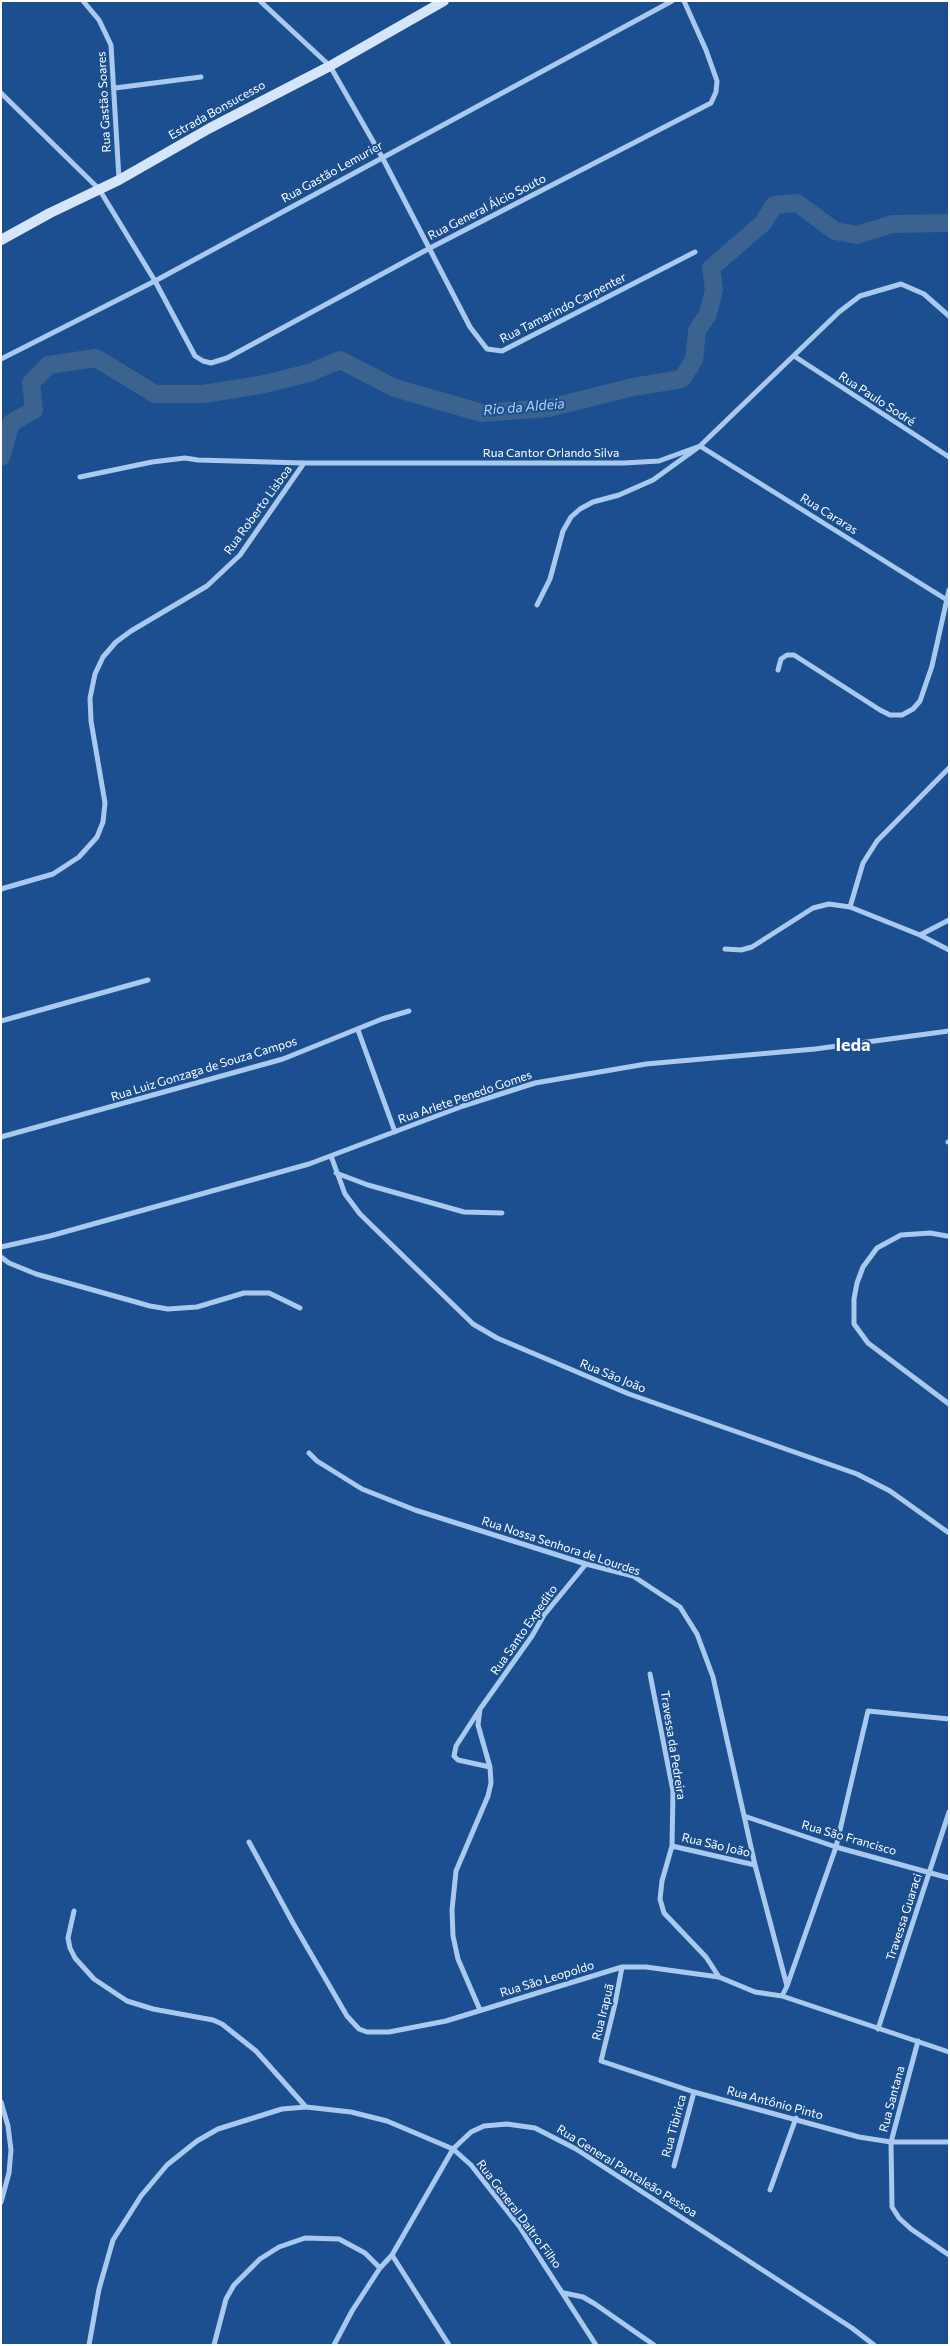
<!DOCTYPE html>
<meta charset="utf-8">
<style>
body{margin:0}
#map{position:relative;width:950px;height:2346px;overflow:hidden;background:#1b4f8f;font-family:Commissioner,sans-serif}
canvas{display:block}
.frame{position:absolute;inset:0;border:2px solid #fff;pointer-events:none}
</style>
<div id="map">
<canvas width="950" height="2346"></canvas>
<div class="frame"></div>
</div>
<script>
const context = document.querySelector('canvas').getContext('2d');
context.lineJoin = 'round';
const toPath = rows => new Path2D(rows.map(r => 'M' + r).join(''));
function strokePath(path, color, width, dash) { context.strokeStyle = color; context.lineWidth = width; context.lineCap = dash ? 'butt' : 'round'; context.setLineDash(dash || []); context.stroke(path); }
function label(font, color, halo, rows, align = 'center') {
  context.font = font + ' Commissioner,sans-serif'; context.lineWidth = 4; context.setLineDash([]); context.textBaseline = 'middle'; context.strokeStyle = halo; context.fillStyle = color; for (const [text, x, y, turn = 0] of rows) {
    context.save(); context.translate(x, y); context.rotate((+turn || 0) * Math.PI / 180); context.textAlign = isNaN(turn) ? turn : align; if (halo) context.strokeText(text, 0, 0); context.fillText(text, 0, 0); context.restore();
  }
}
strokePath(toPath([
 [1,457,11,423,34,410,31,383,48,365,96,358,155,394,203,394,260,385,309,373,340,360,395,388,482,413,549,408,633,387,682,379,694,360,697,331,708,314,714,290,711,268,763,223,774,205,797,203,835,231,857,235,892,224,949,223]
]), '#3c6290', 18);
strokePath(toPath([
 [83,1,99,20,111,45,119,179],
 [260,1,330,66,382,157,470,327,487,349,502,351,695,252],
 [115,88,201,77],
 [1,93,99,189,155,281,195,356,203,361,211,363,227,358,430,248,711,103,716,92,717,81,706,50,684,1],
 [794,356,949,457],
 [1,359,155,281,672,1],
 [80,477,152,462,185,458,198,460,304,463,624,463,659,461,700,446,839,312,860,296,901,284,924,294,949,316],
 [537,605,550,579,563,531,571,517,580,509,593,502,619,495,653,480,700,446,947,600],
 [778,670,781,659,787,655,794,655,880,710,890,715,902,715,913,709,920,701,932,666,949,590],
 [1,889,53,874,79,857,97,837,103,822,105,803,91,721,90,698,95,674,103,657,116,642,131,631,207,586,240,555,304,463],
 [850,907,863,863,877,841,949,768],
 [920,935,949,920],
 [725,949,741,950,752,947,813,908,829,904,850,907,920,935,949,950],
 [1,1021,148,980],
 [358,1030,395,1132],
 [1,1137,283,1059,382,1019,409,1011],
 [948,1142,949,1142],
 [331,1156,345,1194,360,1214,473,1324,497,1338,629,1394,857,1474,890,1491,949,1533],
 [336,1173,368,1185,464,1212,502,1213],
 [947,1236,930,1233,901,1235,877,1248,863,1267,857,1283,854,1299,854,1324,868,1343,949,1404],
 [1,1247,50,1236,309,1164,463,1106,535,1083,646,1064,815,1049,949,1031],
 [1,1257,9,1263,36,1274,150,1306,168,1309,197,1307,244,1293,269,1293,300,1308],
 [309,1453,317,1461,362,1489,415,1510,586,1564,633,1576,680,1607,697,1634,713,1677,755,1865,787,1986,782,1996],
 [650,1674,673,1791,672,1846,662,1881,660,1899,664,1913,706,1957,719,1977],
 [490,1767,458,1760,454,1756,456,1746,480,1709,532,1636,544,1615,586,1564],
 [744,1816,836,1847,949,1878],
 [249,1842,293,1923,347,2016,359,2029,367,2032,389,2032,446,2021,622,1967,646,1967,719,1977,755,1992,782,1996,949,2052],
 [672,1846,755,1865],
 [74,1911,68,1938,70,1948,75,1958,94,1979,127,2001,153,2009,213,2020,222,2024,256,2051,306,2107],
 [622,1967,615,2004,601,2061,694,2092,859,2137,891,2142,949,2142],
 [787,1986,836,1847,868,1711,949,1719],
 [480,2010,458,1959,453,1936,452,1910,456,1871,488,1796,491,1783,490,1767,478,1725,480,1709],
 [878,2029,949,1812],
 [918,2041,891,2142,892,2207,899,2218,911,2229,949,2255],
 [1,2102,8,2126,11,2150,9,2173,1,2202],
 [674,2166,694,2092],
 [770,2190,796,2118],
 [392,2255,449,2345],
 [564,2293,583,2297,595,2304,654,2345],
 [89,2345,99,2289,113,2240,141,2196,167,2165,197,2141,218,2129,282,2109,306,2107,351,2112,387,2121,453,2149,471,2165,519,2226,596,2345],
 [214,2345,226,2299,234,2285,260,2259,279,2247,305,2238,339,2239,365,2253,380,2268],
 [334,2345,352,2311,380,2268,392,2255,453,2149,471,2132,484,2126,507,2124,535,2128,576,2149,852,2328,874,2345]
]), '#a9c9ee', 5);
strokePath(toPath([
 [1,240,50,213,119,180,210,128,330,66,444,1]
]), '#d6e6fa', 10);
label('12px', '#fff', '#1b4f8f', [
 ["Rua Gastão Soares",104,102,-93],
 ["Estrada Bonsucesso",217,110,-29],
 ["Rua Gastão Lemurier",332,172,-29],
 ["Rua General Álcio Souto",487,207,-27],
 ["Rua Tamarindo Carpenter",563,308,-27],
 ["Rua Paulo Sodré",877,399,33],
 ["Rua Cantor Orlando Silva",551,453],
 ["Rua Roberto Lisboa",258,510,-54],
 ["Rua Cararas",829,514,32],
 ["Rua Luiz Gonzaga de Souza Campos",204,1069,-17],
 ["Rua Arlete Penedo Gomes",465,1097,-19],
 ["Rua São João",613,1376,22],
 ["Rua Nossa Senhora de Lourdes",561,1546,18],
 ["Rua Santo Expedito",524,1630,-55],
 ["Travessa da Pedreira",673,1745,81],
 ["Rua São Francisco",849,1838,16],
 ["Rua São João",716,1845,13],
 ["Travessa Guaraci",904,1917,-72],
 ["Rua São Leopoldo",547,1979,-17],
 ["Rua Irapuã",603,2012,-76],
 ["Rua Santana",892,2099,-75],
 ["Rua Antônio Pinto",775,2103,15],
 ["Rua Tibirica",674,2126,-75],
 ["Rua General Pantaleão Pessoa",627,2171,32],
 ["Rua General Daltro Filho",519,2214,53]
]);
label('italic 14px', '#b5d3f5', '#1b4f8f', [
 ["Rio da Aldeia",524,407,-5]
]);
label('bold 18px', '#fff', '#1b4f8f', [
 ["Ieda",853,1045]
]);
</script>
